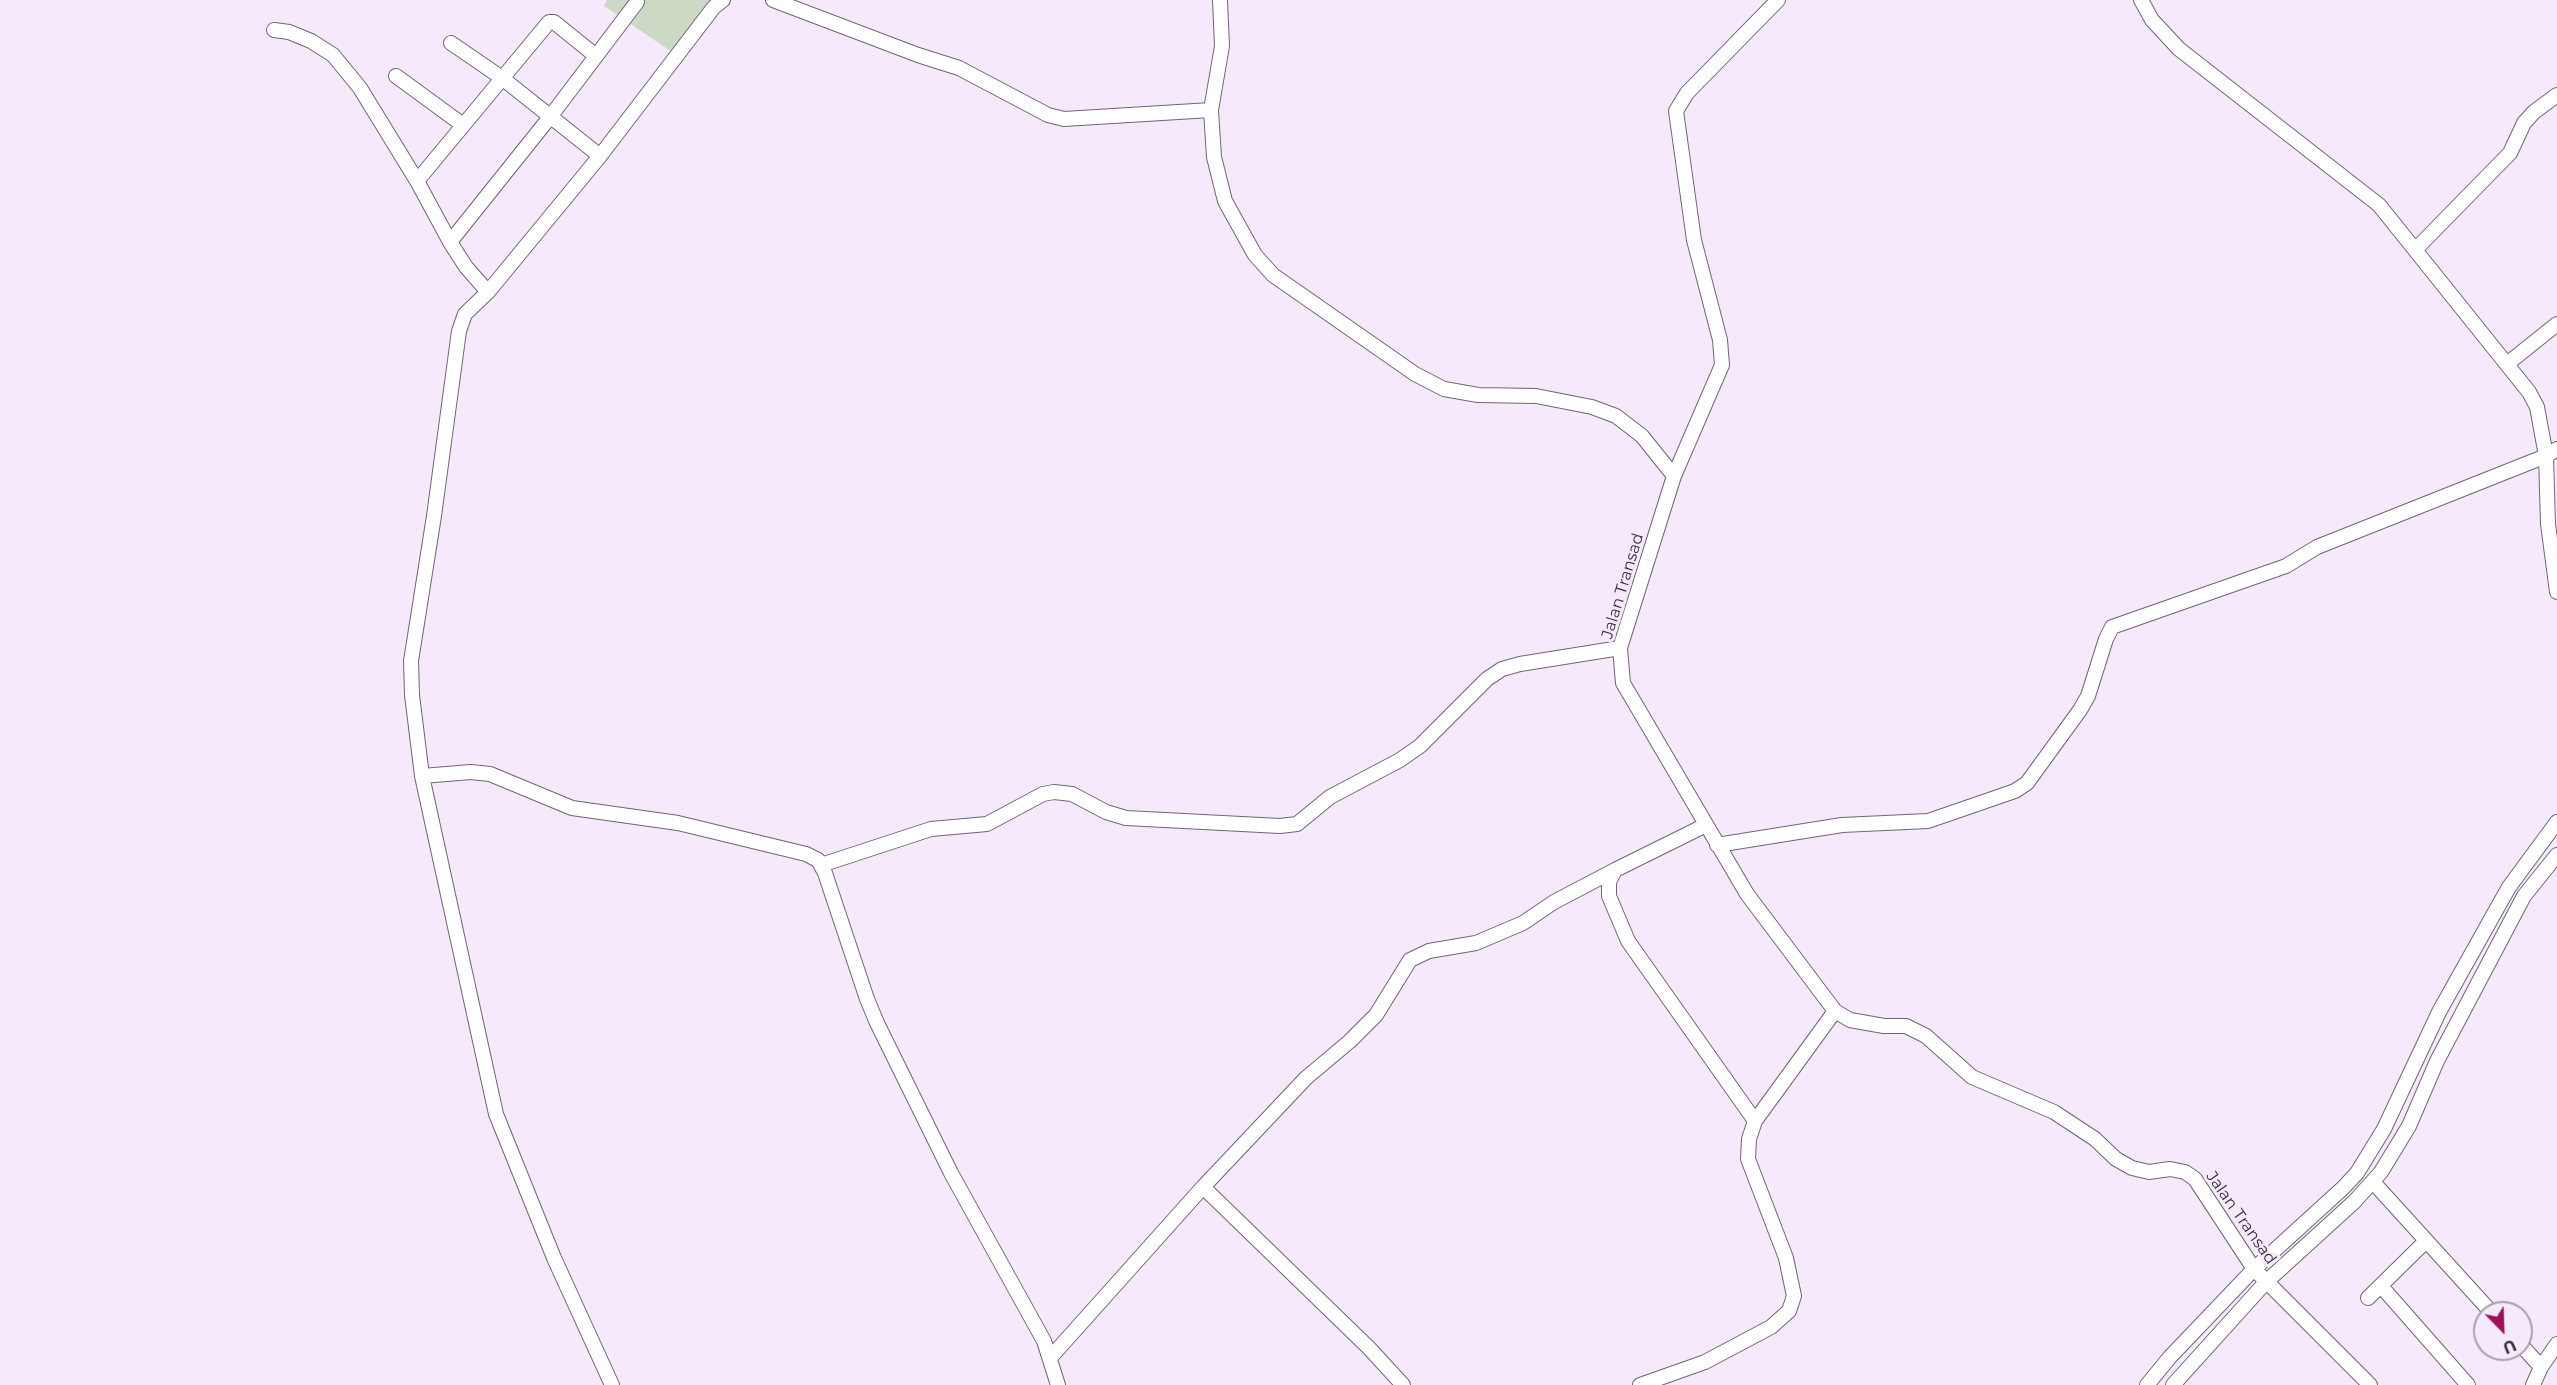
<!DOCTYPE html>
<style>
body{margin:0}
#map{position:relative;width:2557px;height:1385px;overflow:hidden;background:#f6e9fc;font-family:Montserrat,sans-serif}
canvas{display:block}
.north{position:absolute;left:2473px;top:1301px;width:60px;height:60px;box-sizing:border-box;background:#f6e9fc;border:2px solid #a89fad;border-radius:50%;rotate:157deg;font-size:16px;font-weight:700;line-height:24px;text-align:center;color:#342f36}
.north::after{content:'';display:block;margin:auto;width:21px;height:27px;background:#9f105a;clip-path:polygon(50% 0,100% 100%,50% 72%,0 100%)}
</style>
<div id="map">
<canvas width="2557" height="1385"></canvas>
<div class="north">U</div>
</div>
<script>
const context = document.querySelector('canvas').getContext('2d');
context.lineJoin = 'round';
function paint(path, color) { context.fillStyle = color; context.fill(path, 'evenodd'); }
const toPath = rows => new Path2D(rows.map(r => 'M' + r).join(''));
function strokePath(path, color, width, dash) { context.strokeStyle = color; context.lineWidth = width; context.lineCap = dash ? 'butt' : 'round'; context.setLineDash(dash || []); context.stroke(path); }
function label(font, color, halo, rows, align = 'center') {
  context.font = font + ' Montserrat,sans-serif'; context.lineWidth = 6; context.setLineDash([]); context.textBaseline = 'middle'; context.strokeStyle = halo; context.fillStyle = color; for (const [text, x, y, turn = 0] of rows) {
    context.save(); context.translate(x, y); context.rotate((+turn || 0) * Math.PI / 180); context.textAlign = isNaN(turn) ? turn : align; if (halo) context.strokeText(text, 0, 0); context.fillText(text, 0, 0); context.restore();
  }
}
paint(toPath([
 [607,0,713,0,672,52,604,6]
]), '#ccd9c5');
const minor = toPath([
 [773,0,918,55,959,68,1048,115,1064,119,1211,110],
 [1220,0,1222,46,1211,110,1214,157,1225,201,1255,255,1273,275,1415,374,1444,389,1478,395,1536,396,1592,407,1616,416,1642,436,1674,476,1620,648,1623,683,1747,894,1835,1011,1850,1020,1884,1026,1906,1026,1926,1036,1972,1077,2054,1112,2095,1139,2116,1159,2132,1168,2149,1172,2170,1169,2185,1172,2195,1179,2254,1269,2370,1385],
 [2141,0,2152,20,2179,49,2379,205,2529,392,2537,407,2546,456,2548,524,2557,592],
 [274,30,289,32,311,41,333,55,360,88,417,181,450,242,466,267,488,292],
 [451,43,502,78,600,156],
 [396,76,463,125],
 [417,181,549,22,554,22,596,56],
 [450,242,550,117,637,2],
 [2415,250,2510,153,2524,123,2534,112,2557,95],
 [2507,364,2557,324],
 [1674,476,1722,365,1720,340,1694,240,1676,111,1687,93,1778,0],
 [422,776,471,772,490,774,572,808,678,823,806,854,818,860,825,873,867,999,877,1023,951,1173,1044,1341,1058,1385],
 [1717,845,1842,825,1928,821,2015,791,2027,783,2080,710,2088,696,2106,639,2112,627,2286,566,2317,547,2546,456,2557,449],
 [821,865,931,829,987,824,1043,794,1054,792,1072,794,1106,812,1126,818,1280,826,1297,824,1330,797,1400,760,1420,746,1487,679,1502,669,1520,664,1620,648],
 [1615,870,1609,882,1609,896,1628,941,1755,1121],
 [2373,1182,2492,1313],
 [1203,1187,1369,1348,1403,1385],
 [2381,1286,2468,1385],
 [2368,1298,2426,1241],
 [2521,1345,2541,1367],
 [1050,1358,1203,1187,1306,1078,1350,1041,1376,1015,1410,960,1429,951,1476,943,1523,923,1554,902,1615,870,1706,825],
 [612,1385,554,1258,496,1114,422,776,412,695,411,661,434,516,459,331,465,314,488,292,600,156,714,7,723,0],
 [1640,1385,1705,1362,1771,1327,1789,1311,1794,1296,1786,1258,1748,1159,1749,1139,1755,1121,1835,1011],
 [2147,1385,2170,1357,2254,1269,2343,1188,2357,1173,2384,1129,2439,1012,2509,887,2557,822],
 [2173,1385,2266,1282,2354,1202,2381,1172,2409,1126,2437,1061,2524,896,2557,855],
 [2533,1385,2541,1367,2557,1344]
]);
strokePath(minor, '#706576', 16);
strokePath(minor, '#fff', 14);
label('16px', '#342f36', '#f6e9fc', [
 ["Jalan Transad",1623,586,-73],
 ["Jalan Transad",2241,1218,55]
]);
</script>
